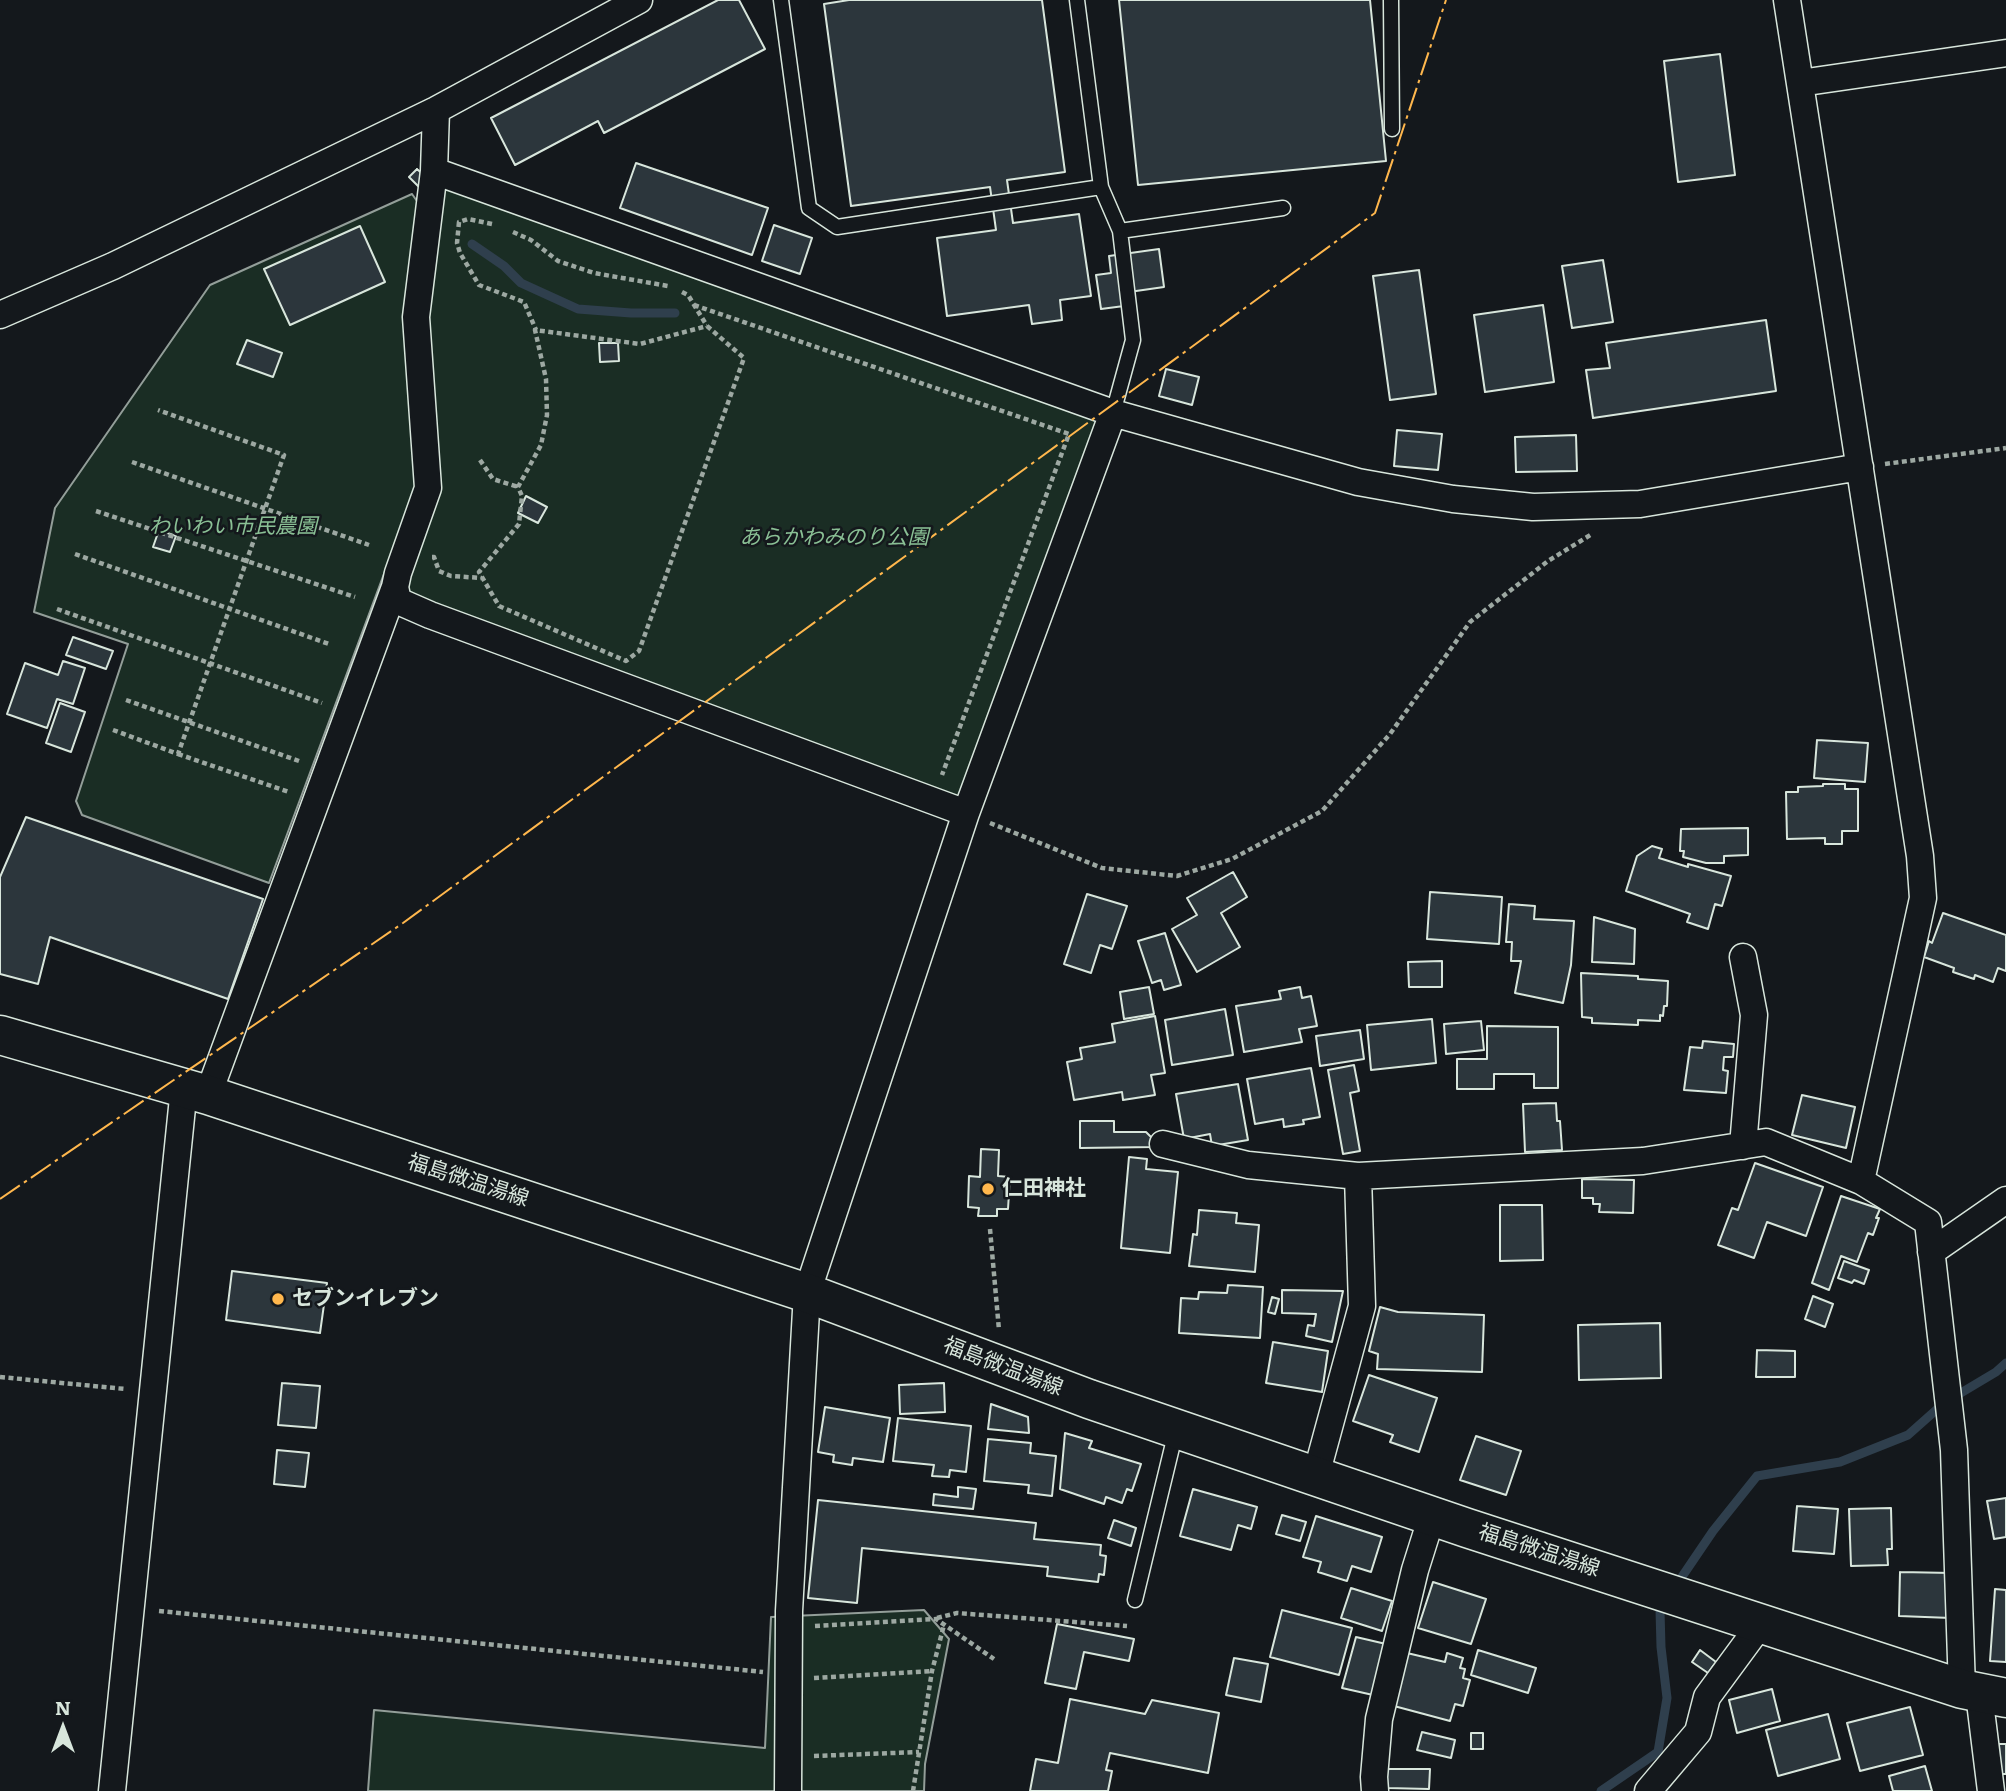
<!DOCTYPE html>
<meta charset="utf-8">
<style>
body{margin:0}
#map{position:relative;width:2006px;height:1791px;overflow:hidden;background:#14181c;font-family:Literata,serif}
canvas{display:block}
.north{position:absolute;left:28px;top:1693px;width:70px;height:70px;-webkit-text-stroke:5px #14181c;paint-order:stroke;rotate:0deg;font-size:19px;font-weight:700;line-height:28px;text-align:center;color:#d8e6dc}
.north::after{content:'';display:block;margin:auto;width:24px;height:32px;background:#d8e6dc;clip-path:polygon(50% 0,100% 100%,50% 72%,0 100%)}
</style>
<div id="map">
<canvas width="2006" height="1791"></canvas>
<div class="north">N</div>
</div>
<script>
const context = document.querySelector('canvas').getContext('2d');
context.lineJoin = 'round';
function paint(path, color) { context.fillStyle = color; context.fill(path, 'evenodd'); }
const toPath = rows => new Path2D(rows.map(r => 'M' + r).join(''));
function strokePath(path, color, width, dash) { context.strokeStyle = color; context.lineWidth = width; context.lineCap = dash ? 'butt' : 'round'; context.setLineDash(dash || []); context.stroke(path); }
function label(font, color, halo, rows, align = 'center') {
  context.font = font + ' Literata,"Noto Sans JP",serif'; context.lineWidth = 5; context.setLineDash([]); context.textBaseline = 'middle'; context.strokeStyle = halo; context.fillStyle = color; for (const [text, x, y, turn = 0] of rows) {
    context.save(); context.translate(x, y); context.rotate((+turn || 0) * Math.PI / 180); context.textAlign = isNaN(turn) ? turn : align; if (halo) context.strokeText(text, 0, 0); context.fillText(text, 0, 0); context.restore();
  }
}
const green = toPath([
 [439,183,1105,418,963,803,406,595,402,585,438,482,423,325,439,183],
 [412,194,419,204,417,485,269,883,82,815,76,801,128,644,34,612,55,508,210,285,412,194],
 [924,1610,949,1639,925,1764,924,1791,368,1791,374,1710,765,1748,771,1617,924,1610]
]);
paint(green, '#1a2d24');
strokePath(green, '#939e99', 2);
strokePath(toPath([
 [472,244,504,266,521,283,578,309,631,313,675,313],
 [1675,1587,1713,1531,1757,1476,1840,1462,1908,1435,1944,1403,1996,1372,2006,1363],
 [1601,1791,1658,1752,1667,1698,1661,1647,1660,1610,1665,1602]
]), '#2f3f4d', 9);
const building = toPath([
 [718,0,739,0,765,49,604,133,598,121,515,165,491,118,718,0],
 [849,0,1042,0,1065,172,1007,180,1013,223,1079,214,1091,296,1060,300,1062,320,1032,324,1029,305,947,316,937,238,996,230,990,187,851,206,824,4,849,0],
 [1119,0,1370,0,1386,161,1138,185,1119,0],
 [1720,54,1735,175,1678,182,1664,61,1720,54],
 [636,163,768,208,752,255,620,208,636,163],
 [417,169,428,179,419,187,409,177,417,169],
 [774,225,812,238,800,274,762,261,774,225],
 [360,226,385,282,290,325,264,269,360,226],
 [1159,249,1164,287,1122,293,1124,306,1101,309,1096,275,1111,273,1109,256,1159,249],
 [1603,260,1613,322,1572,328,1562,266,1603,260],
 [1419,270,1436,394,1390,400,1373,276,1419,270],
 [1543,305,1554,382,1485,392,1474,315,1543,305],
 [1766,320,1776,391,1593,418,1586,370,1610,368,1606,343,1766,320],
 [247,340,282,353,273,377,237,364,247,340],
 [599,343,618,343,619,361,600,362,599,343],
 [1166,369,1199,377,1192,405,1159,396,1166,369],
 [1397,430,1442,434,1438,470,1394,466,1397,430],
 [1576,435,1577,471,1516,472,1515,437,1576,435],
 [526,496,547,507,538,523,518,513,526,496],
 [159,530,176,536,170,552,153,547,159,530],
 [73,637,113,651,106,669,66,655,73,637],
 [63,661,85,668,73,704,57,699,47,728,7,714,25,663,58,675,63,661],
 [60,703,85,712,71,752,46,743,60,703],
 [1817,740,1868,743,1865,782,1814,778,1817,740],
 [1823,784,1845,784,1845,789,1858,789,1858,831,1842,831,1842,844,1825,844,1825,838,1787,839,1786,792,1798,792,1798,787,1823,786,1823,784],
 [26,817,263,899,228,999,50,937,38,984,0,974,0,877,26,817],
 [1748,828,1748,855,1724,856,1724,863,1706,863,1683,857,1684,851,1680,851,1681,829,1748,828],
 [1652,846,1662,849,1659,858,1688,867,1688,864,1731,876,1722,906,1715,904,1708,929,1687,922,1690,914,1626,891,1637,856,1652,846],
 [1233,872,1247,897,1221,913,1240,947,1197,972,1172,929,1197,915,1187,898,1233,872],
 [1430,892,1502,897,1499,944,1427,939,1430,892],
 [1087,894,1127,906,1112,949,1100,945,1091,973,1064,964,1087,894],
 [1509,904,1535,906,1534,919,1574,921,1571,965,1563,1003,1515,993,1521,961,1511,961,1512,942,1506,942,1509,904],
 [1943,913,2006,935,2006,971,1998,968,1993,982,1975,975,1974,979,1953,972,1954,968,1924,957,1929,941,1932,943,1943,913],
 [1594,917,1635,929,1634,964,1592,962,1594,917],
 [1165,933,1181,985,1164,990,1161,980,1152,983,1138,941,1165,933],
 [1442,961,1442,987,1409,987,1408,962,1442,961],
 [1581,973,1638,976,1638,979,1668,981,1667,1006,1664,1006,1663,1016,1660,1015,1660,1021,1638,1020,1638,1025,1592,1023,1592,1018,1582,1017,1581,973],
 [1149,987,1154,1014,1124,1019,1120,992,1149,987],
 [1300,987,1302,998,1311,996,1317,1026,1299,1029,1302,1042,1244,1052,1236,1006,1281,999,1279,991,1300,987],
 [1225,1009,1233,1055,1172,1065,1165,1020,1225,1009],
 [1155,1016,1165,1073,1151,1075,1155,1095,1123,1100,1122,1092,1074,1100,1067,1062,1082,1059,1080,1048,1115,1042,1112,1024,1155,1016],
 [1432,1019,1436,1063,1371,1070,1367,1025,1432,1019],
 [1481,1021,1484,1050,1446,1054,1444,1024,1481,1021],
 [1487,1026,1558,1027,1558,1088,1534,1088,1534,1074,1494,1074,1494,1089,1457,1089,1457,1059,1487,1059,1487,1026],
 [1360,1030,1364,1059,1320,1066,1316,1036,1360,1030],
 [1703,1041,1734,1044,1733,1057,1724,1057,1723,1070,1728,1071,1726,1093,1684,1090,1690,1047,1702,1048,1703,1041],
 [1354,1065,1359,1091,1350,1093,1360,1151,1343,1154,1328,1070,1354,1065],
 [1311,1068,1320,1117,1303,1120,1304,1124,1284,1127,1283,1119,1255,1124,1247,1079,1311,1068],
 [1238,1084,1248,1140,1212,1146,1210,1134,1184,1139,1176,1094,1238,1084],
 [1802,1095,1855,1107,1846,1148,1792,1135,1802,1095],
 [1556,1103,1557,1121,1560,1121,1562,1150,1525,1152,1523,1104,1556,1103],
 [1080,1121,1114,1121,1114,1132,1146,1132,1153,1139,1154,1147,1080,1148,1080,1121],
 [981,1149,999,1150,998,1176,1010,1177,1008,1209,997,1209,997,1216,978,1216,979,1208,968,1207,969,1176,980,1177,981,1149],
 [1129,1157,1147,1159,1146,1169,1178,1172,1170,1253,1121,1248,1129,1157],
 [1755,1163,1823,1187,1806,1236,1767,1222,1754,1258,1718,1245,1732,1208,1738,1210,1755,1163],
 [1582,1179,1634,1180,1633,1213,1599,1212,1600,1204,1593,1204,1593,1198,1582,1198,1582,1179],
 [1841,1196,1880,1209,1876,1218,1879,1218,1873,1235,1868,1233,1857,1262,1841,1256,1829,1290,1812,1283,1841,1196],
 [1500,1205,1542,1205,1543,1260,1500,1261,1500,1205],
 [1199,1210,1237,1213,1236,1223,1259,1225,1255,1272,1189,1266,1193,1234,1197,1235,1199,1210],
 [1844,1261,1869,1270,1864,1284,1854,1280,1852,1283,1838,1278,1844,1261],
 [232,1271,327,1283,320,1333,226,1320,232,1271],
 [1228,1285,1263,1287,1260,1338,1179,1333,1181,1298,1198,1299,1199,1292,1227,1293,1228,1285],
 [1282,1290,1343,1291,1332,1342,1306,1336,1308,1325,1314,1326,1316,1314,1282,1313,1282,1290],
 [1813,1296,1833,1304,1825,1327,1805,1319,1813,1296],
 [1272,1297,1279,1299,1275,1314,1268,1312,1272,1297],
 [1380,1307,1398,1312,1484,1315,1482,1372,1377,1369,1378,1354,1369,1351,1380,1307],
 [1660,1323,1661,1378,1579,1380,1578,1325,1660,1323],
 [1273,1342,1328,1351,1322,1392,1266,1383,1273,1342],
 [1757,1350,1795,1351,1795,1377,1756,1377,1757,1350],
 [1369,1375,1437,1398,1419,1452,1390,1442,1393,1435,1353,1421,1369,1375],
 [282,1383,320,1386,316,1428,278,1425,282,1383],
 [944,1383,945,1412,900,1414,899,1385,944,1383],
 [991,1404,1028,1417,1029,1433,988,1429,991,1404],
 [825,1407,890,1418,883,1462,853,1458,852,1465,833,1462,834,1455,818,1452,825,1407],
 [898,1418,971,1426,966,1472,950,1470,949,1477,932,1476,934,1465,893,1461,898,1418],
 [1065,1433,1092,1441,1089,1448,1141,1464,1132,1491,1127,1489,1122,1503,1106,1497,1104,1504,1060,1489,1065,1433],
 [1476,1436,1521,1451,1506,1495,1460,1480,1476,1436],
 [988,1439,1031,1443,1030,1453,1056,1456,1052,1496,1028,1493,1029,1485,984,1481,988,1439],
 [277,1450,309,1453,305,1487,274,1484,277,1450],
 [958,1487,976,1489,973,1509,933,1505,934,1494,958,1497,958,1487],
 [1193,1489,1257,1507,1251,1529,1238,1525,1231,1550,1180,1536,1193,1489],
 [2006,1498,2006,1537,1994,1539,1987,1501,2006,1498],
 [818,1500,1036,1523,1034,1539,1101,1545,1100,1555,1106,1556,1104,1575,1099,1574,1098,1582,1047,1576,1048,1567,862,1548,857,1603,808,1598,818,1500],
 [1797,1506,1838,1509,1834,1554,1793,1551,1797,1506],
 [1891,1508,1892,1549,1887,1549,1888,1565,1851,1566,1849,1509,1891,1508],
 [1282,1515,1306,1522,1300,1541,1276,1534,1282,1515],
 [1316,1516,1382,1537,1371,1572,1352,1566,1347,1581,1318,1572,1321,1562,1303,1557,1316,1516],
 [1114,1520,1136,1528,1131,1546,1108,1538,1114,1520],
 [1900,1572,1952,1573,1951,1618,1899,1616,1900,1572],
 [1433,1582,1486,1599,1471,1644,1418,1628,1433,1582],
 [1351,1588,1392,1601,1382,1631,1341,1618,1351,1588],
 [1995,1589,2006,1590,2006,1662,1990,1661,1995,1589],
 [1282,1610,1352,1628,1339,1675,1270,1657,1282,1610],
 [1057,1624,1134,1639,1129,1661,1084,1652,1076,1689,1045,1683,1057,1624],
 [1356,1637,1386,1644,1373,1695,1342,1688,1356,1637],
 [1478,1650,1536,1668,1528,1693,1471,1675,1478,1650],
 [1700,1650,1716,1662,1708,1673,1692,1662,1700,1650],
 [1407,1653,1445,1662,1447,1653,1463,1658,1460,1668,1465,1669,1463,1678,1470,1680,1463,1706,1455,1704,1450,1721,1394,1706,1407,1653],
 [1234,1658,1268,1664,1261,1702,1226,1695,1234,1658],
 [1772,1689,1780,1721,1737,1733,1729,1700,1772,1689],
 [1070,1699,1145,1714,1152,1700,1219,1713,1208,1773,1110,1753,1106,1770,1112,1771,1108,1791,1030,1791,1036,1759,1058,1763,1070,1699],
 [1910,1707,1923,1755,1860,1771,1847,1723,1910,1707],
 [1828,1714,1840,1759,1778,1776,1766,1730,1828,1714],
 [1422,1732,1455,1740,1451,1758,1417,1750,1422,1732],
 [1471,1733,1483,1733,1483,1749,1471,1749,1471,1733],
 [1999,1744,2006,1744,2006,1774,2000,1774,1999,1744],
 [1925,1766,1932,1791,1893,1791,1889,1776,1925,1766],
 [1387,1769,1430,1769,1429,1789,1387,1788,1387,1769]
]);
paint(building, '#2c363c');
strokePath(building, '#d8e6dc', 2);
const service = toPath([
 [781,0,809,208,837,227,1101,187],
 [1077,0,1101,187,1120,231,1133,340,1113,413],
 [1391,0,1392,129],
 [1120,231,1283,208],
 [1135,1600,1176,1431]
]);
const minor = toPath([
 [1787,0,1920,856,1923,898,1861,1181],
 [1800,83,2006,53],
 [436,110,434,171,1113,413,966,813,807,1293,789,1611,788,1791],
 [434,171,416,317,428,488,398,573,395,587,398,601,430,615,966,813],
 [0,315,113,266,436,110,639,0],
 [1113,413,1358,482,1453,499,1533,507,1640,504,1860,467],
 [1743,957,1754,1015,1743,1146],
 [208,1095,395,587],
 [1163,1144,1248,1165,1358,1176,1643,1161,1766,1142,1861,1181,1928,1222,1954,1450,1962,1689],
 [1931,1252,2006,1200],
 [1316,1475,1362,1306,1358,1176],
 [1979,1694,1991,1791],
 [112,1791,184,1088],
 [1375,1791,1374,1777,1379,1719,1415,1570,1432,1516],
 [1648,1791,1698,1732,1707,1697,1760,1625]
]);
const secondary = toPath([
 [0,1035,208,1095,807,1293,1089,1399,1467,1528,1962,1689,2006,1698]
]);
strokePath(service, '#d8e6dc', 17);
strokePath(minor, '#d8e6dc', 29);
strokePath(secondary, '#d8e6dc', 41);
strokePath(toPath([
 [492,224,468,219,459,222,457,243,460,253,479,285,524,302,536,330],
 [513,232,531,240,558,261,594,273,668,286],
 [682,292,688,295,707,326],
 [694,305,1069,434,942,775],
 [707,326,744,358,639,651,626,661,499,606,479,572,519,524,522,496,518,487,541,445,547,415,546,379,535,330,640,344,707,326],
 [480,460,493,479,518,487],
 [132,462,369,545],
 [1885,464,2006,448],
 [96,511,355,597],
 [75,554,329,644],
 [432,557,434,557,439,571,451,576,482,578],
 [57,609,322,703],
 [126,700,299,761],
 [113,730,178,754,284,455,158,410],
 [178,754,289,792],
 [990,823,1102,868,1177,876,1232,859,1322,811,1390,734,1470,622,1548,561,1592,534],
 [990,1229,999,1330],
 [0,1377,125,1389],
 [159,1611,763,1672],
 [937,1618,957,1613,1127,1626],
 [815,1626,936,1619,994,1659],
 [814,1678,932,1671],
 [814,1756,919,1752],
 [913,1791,932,1671,944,1625]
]), '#9da8a2', 4.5, [5, 3.5]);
strokePath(service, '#14181c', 14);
strokePath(minor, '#14181c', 26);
strokePath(secondary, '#14181c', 38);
strokePath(toPath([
 [0,1199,403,923,1375,213,1446,0]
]), '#ffb74d', 2, [24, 5, 3.5, 5]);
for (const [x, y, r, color] of [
 [988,1189,7,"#ffb74d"],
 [278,1299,7,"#ffb74d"]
]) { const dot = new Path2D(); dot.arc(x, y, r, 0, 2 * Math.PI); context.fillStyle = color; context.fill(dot); strokePath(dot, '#14181c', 2.5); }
label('italic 21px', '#8ac095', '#14181c', [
 ["わいわい市民農園",233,527],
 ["あらかわみのり公園",834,538]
]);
label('21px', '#d8e6dc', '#14181c', [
 ["福島微温湯線",468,1181,18],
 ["福島微温湯線",1003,1367,21],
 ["福島微温湯線",1539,1551,18]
]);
label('bold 21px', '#d8e6dc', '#14181c', [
 ["仁田神社",1002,1189],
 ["セブンイレブン",292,1299]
], 'left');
</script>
